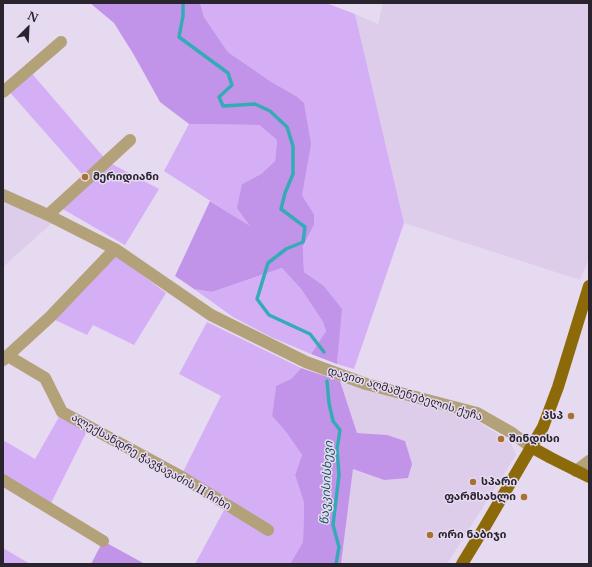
<!DOCTYPE html>
<meta charset="utf-8">
<style>
body{margin:0}
#map{position:relative;width:592px;height:567px;overflow:hidden;background:#e6daf1;font-family:"Libre Baskerville",serif}
canvas{display:block}
.frame{position:absolute;inset:0;border:4px solid #29242d;pointer-events:none}
.north{position:absolute;left:8px;top:8px;width:40px;height:40px;-webkit-text-stroke:3px #e6daf1;paint-order:stroke;rotate:24deg;font-size:11px;font-weight:700;line-height:16px;text-align:center;color:#29242d}
.north::after{content:'';display:block;margin:auto;width:14px;height:18px;background:#29242d;clip-path:polygon(50% 0,100% 100%,50% 72%,0 100%)}
</style>
<div id="map">
<canvas width="592" height="567"></canvas>
<div class="frame"></div>
<div class="north">N</div>
</div>
<script>
const context = document.querySelector('canvas').getContext('2d');
context.lineJoin = 'round';
function paint(path, color) { context.fillStyle = color; context.fill(path, 'evenodd'); }
const toPath = rows => new Path2D(rows.map(r => 'M' + r).join(''));
function strokePath(path, color, width, dash) { context.strokeStyle = color; context.lineWidth = width; context.lineCap = dash ? 'butt' : 'round'; context.setLineDash(dash || []); context.stroke(path); }
function label(font, color, halo, rows, align = 'center') {
  context.font = font + ' "Libre Baskerville","Noto Sans Georgian",serif'; context.lineWidth = 3; context.setLineDash([]); context.textBaseline = 'middle'; context.strokeStyle = halo; context.fillStyle = color; for (const [text, x, y, turn = 0] of rows) {
    context.save(); context.translate(x, y); context.rotate((+turn || 0) * Math.PI / 180); context.textAlign = isNaN(turn) ? turn : align; if (halo) context.strokeText(text, 0, 0); context.fillText(text, 0, 0); context.restore();
  }
}
paint(toPath([
 [383,3,589,3,589,258,580,280,404,223,355,14,378,24],
 [3,202,53,222,3,267],
 [340,381,476,420,511,443,516,455,447,564,341,564,353,469,384,480,387,435,357,434]
]), '#ddcdeb');
paint(toPath([
 [200,3,326,3,355,14,404,223,354,369,337,364,339,337,323,285,304,272,303,248,314,225,314,214,302,195,296,96,270,81,228,52,204,17],
 [29,70,107,161,87,180,7,89],
 [189,124,259,125,277,140,275,161,261,174,242,184,251,227,164,171],
 [110,163,159,189,125,245,61,208],
 [115,254,166,293,134,345,93,325,87,335,53,319],
 [282,268,301,289,323,322,326,331,311,354,271,337,233,317,194,289,212,292],
 [207,322,301,368,291,379,276,387,272,416,286,432,302,455,295,475,304,503,303,542,290,564,195,564,230,499,182,474,221,396,179,374],
 [59,417,87,431,50,505,3,477,3,440,35,459],
 [3,548,30,564,3,564]
]), '#d4aff5');
paint(toPath([
 [90,3,200,3,204,17,228,52,270,81,296,96,304,103,311,144,302,195,314,214,314,225,303,247,304,272,323,285,342,309,337,364,311,354,326,331,323,322,301,289,282,268,212,292,194,289,175,276,210,201,250,226,237,208,242,184,261,174,275,161,277,140,259,125,189,124,160,102,134,55,114,23],
 [301,368,340,381,357,433,387,435,405,441,412,464,408,478,384,480,353,469,341,564,290,564,303,542,304,503,295,475,302,455,286,432,272,416,276,386,291,379],
 [103,541,145,564,91,564]
]), '#c294e9');
strokePath(toPath([
 [183,3,183,16,179,37,228,73,232,85,219,97,223,106,255,104,270,111,287,127,293,146,293,174,285,193,281,209,305,227,303,242,286,249,268,263,257,299,269,315,310,334,324,352],
 [327,381,329,403,333,421,340,430,337,449,339,475,333,525,339,547,336,564]
]), '#35abb7', 3.5);
strokePath(toPath([
 [3,92,61,42],
 [3,195,48,215,115,249,211,315,306,362,366,384,477,413,512,433,531,447],
 [48,215,130,140],
 [8,356,45,378,62,412,182,477,268,530],
 [3,360,50,317,115,249],
 [576,471,589,461],
 [3,480,103,541]
]), '#b3a17a', 12);
strokePath(toPath([
 [531,447,551,458,589,477],
 [462,564,484,528,543,427,558,387,589,286]
]), '#8d6a09', 12);
for (const [x, y, r, color] of [
 [85,177,4,"#ab7130"],
 [571,416,4,"#ab7130"],
 [501,439,4,"#ab7130"],
 [473,482,4,"#ab7130"],
 [524,497,4,"#ab7130"],
 [430,535,4,"#ab7130"]
]) { const dot = new Path2D(); dot.arc(x, y, r, 0, 2 * Math.PI); context.fillStyle = color; context.fill(dot); strokePath(dot, '#e6daf1', 1.5); }
label('bold 11px', '#29242d', '#e6daf1', [
 ["მერიდიანი",93,177],
 ["პსპ",563,416,"right"],
 ["შინდისი",509,439],
 ["სპარი",481,482],
 ["ფარმსახლი",516,497,"right"],
 ["ორი ნაბიჯი",438,535]
], 'left');
label('11px', '#29242d', '#e6daf1', [
 ["დავით აღმაშენებელის ქუჩა",405,394,17],
 ["ალექსანდრე ჭავჭავაძის II ჩიხი",151,462,30]
]);
label('italic 12px', '#17585e', '#e6daf1', [
 ["წავკისისხევი",327,483,-87]
]);
</script>
